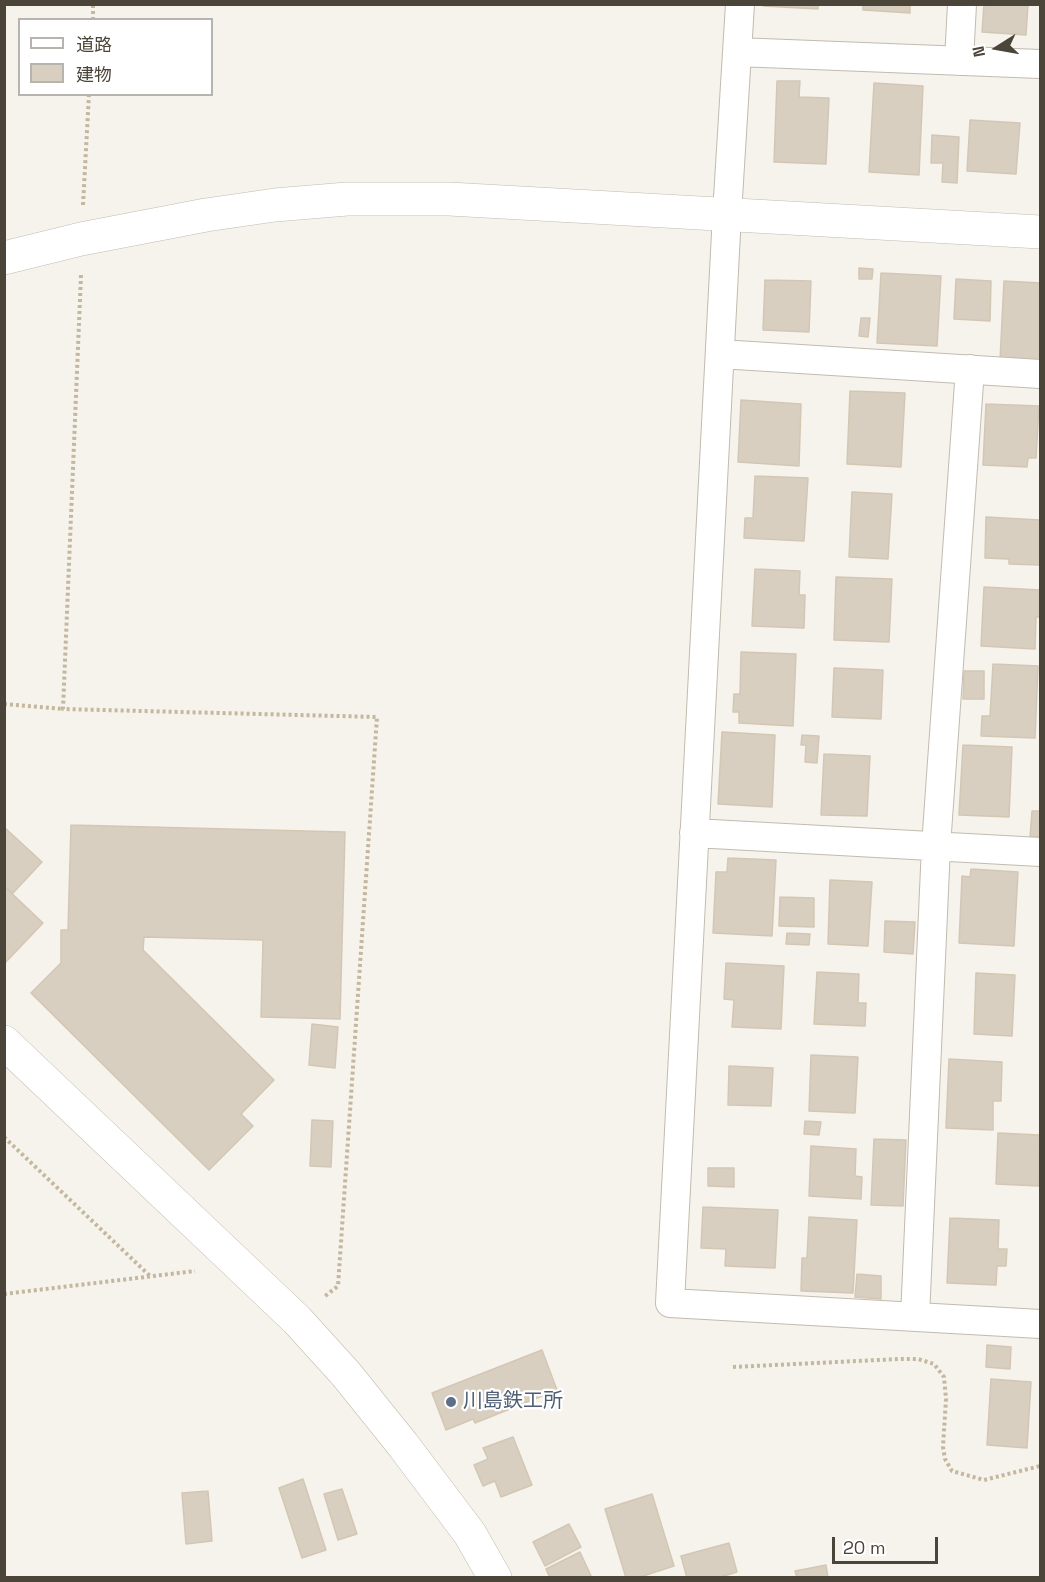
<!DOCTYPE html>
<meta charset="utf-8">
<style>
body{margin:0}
#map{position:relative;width:1045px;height:1582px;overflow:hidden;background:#f6f3ec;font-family:"Space Grotesk","Noto Sans JP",sans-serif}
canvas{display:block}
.frame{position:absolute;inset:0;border:6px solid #4b4439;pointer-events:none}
.legend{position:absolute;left:18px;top:18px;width:195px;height:78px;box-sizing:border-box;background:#fff;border:2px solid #b7b4b0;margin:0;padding:8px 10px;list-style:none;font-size:18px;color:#4b4439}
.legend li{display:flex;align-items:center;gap:12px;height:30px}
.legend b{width:30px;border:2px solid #b7b4b0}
.north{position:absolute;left:967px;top:18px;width:60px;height:60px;-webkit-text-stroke:4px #fff;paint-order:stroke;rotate:259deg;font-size:16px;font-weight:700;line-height:24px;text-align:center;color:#4b4439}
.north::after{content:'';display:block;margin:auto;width:21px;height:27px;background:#4b4439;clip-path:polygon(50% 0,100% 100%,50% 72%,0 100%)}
.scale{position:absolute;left:832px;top:1537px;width:106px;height:27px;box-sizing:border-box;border:3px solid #4b4439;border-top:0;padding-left:8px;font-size:18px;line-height:21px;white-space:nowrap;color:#4b4439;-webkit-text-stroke:4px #fff;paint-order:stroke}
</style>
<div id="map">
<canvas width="1045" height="1582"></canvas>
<div class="frame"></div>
<ul class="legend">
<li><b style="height:8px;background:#fff"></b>道路</li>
<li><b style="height:16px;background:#d8cfc1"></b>建物</li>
</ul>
<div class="north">N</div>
<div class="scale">20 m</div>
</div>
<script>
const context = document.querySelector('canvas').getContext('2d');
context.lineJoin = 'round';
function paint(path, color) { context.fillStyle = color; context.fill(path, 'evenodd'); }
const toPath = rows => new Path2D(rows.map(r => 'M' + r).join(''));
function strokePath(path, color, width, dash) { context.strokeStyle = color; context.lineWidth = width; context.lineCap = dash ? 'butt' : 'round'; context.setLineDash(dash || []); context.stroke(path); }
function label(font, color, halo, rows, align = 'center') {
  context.font = font + ' "Space Grotesk","Noto Sans JP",sans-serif'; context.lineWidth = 4.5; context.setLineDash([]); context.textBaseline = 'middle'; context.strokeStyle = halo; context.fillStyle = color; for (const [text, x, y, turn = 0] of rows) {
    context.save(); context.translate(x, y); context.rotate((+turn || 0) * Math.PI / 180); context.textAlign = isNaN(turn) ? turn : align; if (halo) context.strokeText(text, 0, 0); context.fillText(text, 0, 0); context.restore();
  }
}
const building = toPath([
 [763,4,818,4,818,9,763,6,763,4],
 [863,4,910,4,910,13,863,10,863,4],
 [984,4,1028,4,1026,35,982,32,984,4],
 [777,81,800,81,799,97,829,98,826,164,774,162,777,81],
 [874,83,923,86,919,175,869,172,874,83],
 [970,120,1020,123,1016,174,967,171,970,120],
 [932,135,959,137,957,183,942,182,943,163,931,163,932,135],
 [859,268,873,269,872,279,859,279,859,268],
 [881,273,941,276,937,346,877,343,881,273],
 [956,279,991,281,990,321,954,319,956,279],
 [765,280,811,281,809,332,763,330,765,280],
 [1004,281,1040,283,1040,362,1000,360,1004,281],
 [861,318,870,318,868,337,859,336,861,318],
 [850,391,905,393,901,467,847,464,850,391],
 [741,400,801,404,799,466,738,462,741,400],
 [986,404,1039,406,1036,458,1028,458,1027,467,983,465,986,404],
 [755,476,808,478,804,541,744,538,745,518,753,518,755,476],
 [852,492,892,494,888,559,849,557,852,492],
 [986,517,1040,520,1040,565,1009,564,1009,559,985,558,986,517],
 [755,569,800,571,799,595,805,595,804,628,752,626,755,569],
 [836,577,892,579,889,642,834,640,836,577],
 [984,587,1040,590,1040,617,1036,617,1035,649,981,646,984,587],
 [741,652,796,654,793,726,739,723,739,712,733,712,734,694,740,694,741,652],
 [993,664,1038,666,1035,738,981,736,982,716,990,716,993,664],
 [834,668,883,670,881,719,832,717,834,668],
 [964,671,984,671,984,699,963,699,964,671],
 [722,732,775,735,772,807,718,804,722,732],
 [802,735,819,736,817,763,805,762,806,745,801,745,802,735],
 [963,745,1012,747,1009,817,959,815,963,745],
 [824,754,870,756,867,816,821,815,824,754],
 [1032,811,1040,811,1040,837,1030,837,1032,811],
 [71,825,345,832,340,1019,261,1017,263,940,144,937,143,950,274,1080,241,1114,253,1126,209,1170,31,993,61,963,61,930,68,930,71,825],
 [4,827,42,862,13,893,4,886,4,827],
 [728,858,776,860,772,936,713,933,716,872,727,872,728,858],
 [971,869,1018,872,1014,946,959,943,962,876,970,877,971,869],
 [830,880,872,882,868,946,828,944,830,880],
 [4,886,43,923,4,964,4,886],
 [780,897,814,898,814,927,779,926,780,897],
 [885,921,915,922,913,954,884,952,885,921],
 [787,933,810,934,809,945,786,944,787,933],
 [726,963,784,966,781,1029,732,1027,734,1000,724,999,726,963],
 [817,972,859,974,858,1003,866,1003,865,1026,814,1024,817,972],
 [976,973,1015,975,1012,1036,974,1034,976,973],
 [312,1024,338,1027,335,1068,309,1065,312,1024],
 [811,1055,858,1057,855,1113,809,1111,811,1055],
 [949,1059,1002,1062,1001,1101,993,1101,993,1130,946,1128,949,1059],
 [729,1066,773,1068,771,1106,728,1105,729,1066],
 [312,1120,333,1121,331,1167,310,1166,312,1120],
 [805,1121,821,1122,819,1135,804,1134,805,1121],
 [998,1133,1040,1135,1039,1186,996,1184,998,1133],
 [874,1139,906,1140,903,1206,871,1205,874,1139],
 [811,1146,856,1149,855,1176,862,1177,861,1199,809,1196,811,1146],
 [708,1168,734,1168,734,1187,708,1186,708,1168],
 [703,1207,778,1210,775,1268,725,1266,726,1249,701,1248,703,1207],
 [809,1217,857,1220,853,1293,801,1291,802,1258,807,1258,809,1217],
 [950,1218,999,1220,998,1249,1007,1249,1006,1266,997,1266,996,1285,947,1283,950,1218],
 [857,1274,881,1276,881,1299,855,1297,857,1274],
 [987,1345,1011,1347,1010,1369,986,1367,987,1345],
 [542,1350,557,1390,475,1423,473,1419,446,1430,432,1393,542,1350],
 [991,1379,1031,1382,1027,1448,987,1445,991,1379],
 [513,1437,532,1485,501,1497,495,1481,483,1486,474,1465,488,1459,483,1448,513,1437],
 [303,1479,326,1550,302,1558,279,1488,303,1479],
 [342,1489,357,1534,338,1540,324,1494,342,1489],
 [208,1491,212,1541,186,1544,182,1493,208,1491],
 [652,1494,674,1566,637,1578,626,1578,605,1509,652,1494],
 [569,1524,581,1547,545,1566,533,1542,569,1524],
 [729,1543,737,1572,717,1578,687,1578,681,1556,729,1543],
 [580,1552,592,1578,550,1578,546,1569,580,1552],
 [826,1565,828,1578,797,1578,795,1571,826,1565]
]);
paint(building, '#d8cfc1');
strokePath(building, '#d3c7b4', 1.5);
const minor = toPath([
 [740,4,727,214,670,1303,1040,1324],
 [737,52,1040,64],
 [959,61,962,4],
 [720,354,1040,374],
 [694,833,1040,852],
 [915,1317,936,846,970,369]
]);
const tertiary = toPath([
 [4,258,81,239,206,215,275,205,347,199,449,199,1040,232],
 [4,1042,297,1320,346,1374,403,1445,470,1534,495,1578]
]);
strokePath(minor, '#c2bbae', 30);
strokePath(tertiary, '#c2bbae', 34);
strokePath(toPath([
 [93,20,93,4],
 [83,205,89,94],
 [81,275,63,709,377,717,338,1286,324,1297],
 [4,704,63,709],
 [4,1137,150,1276],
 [4,1294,195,1271],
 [733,1367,899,1359,918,1359,934,1364,944,1377,946,1399,943,1447,945,1459,952,1471,984,1480,1040,1466]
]), '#c4b79f', 4, [3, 3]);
strokePath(minor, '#fff', 28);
strokePath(tertiary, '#fff', 33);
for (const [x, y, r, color] of [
 [451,1402,6,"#5c6f8a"]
]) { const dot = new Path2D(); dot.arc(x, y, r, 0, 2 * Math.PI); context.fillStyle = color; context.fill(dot); strokePath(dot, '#fff', 2); }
label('20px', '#4e5e75', '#fff', [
 ["川島鉄工所",463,1402]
], 'left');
</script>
